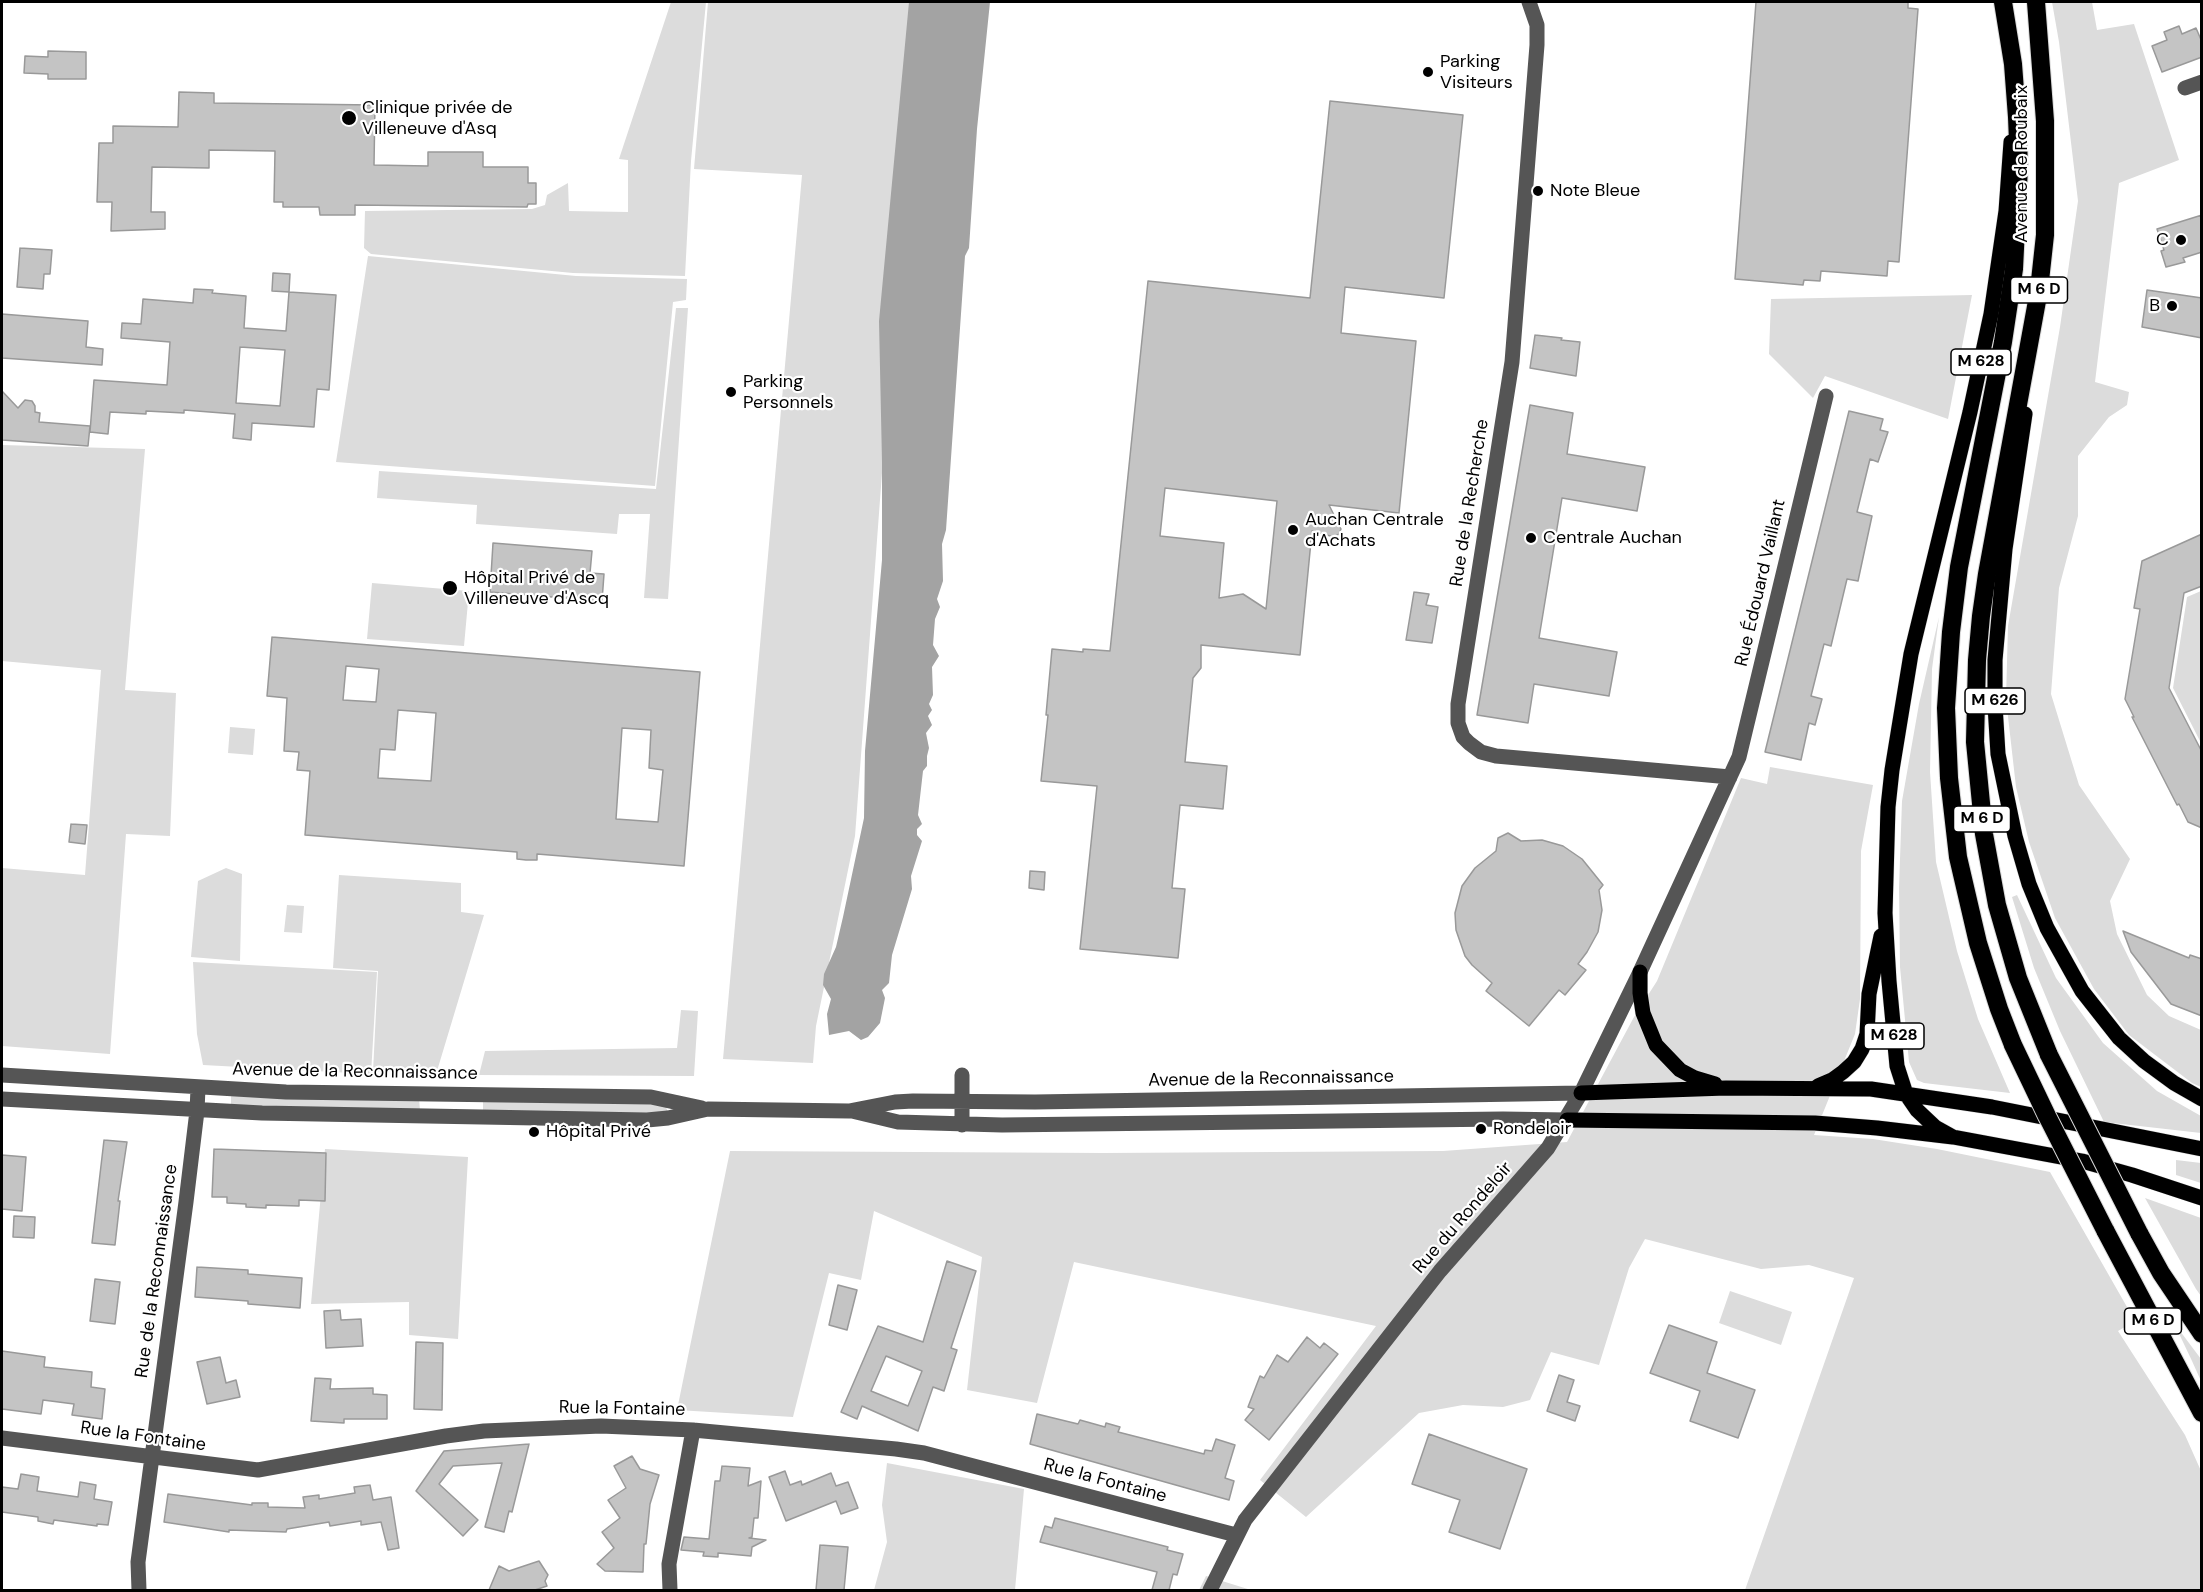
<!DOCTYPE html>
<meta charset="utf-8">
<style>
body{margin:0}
#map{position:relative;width:2203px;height:1592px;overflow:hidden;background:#fff;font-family:"DM Sans",sans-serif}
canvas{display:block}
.frame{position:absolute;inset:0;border:3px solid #000;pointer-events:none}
</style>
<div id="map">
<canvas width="2203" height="1592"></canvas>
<div class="frame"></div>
</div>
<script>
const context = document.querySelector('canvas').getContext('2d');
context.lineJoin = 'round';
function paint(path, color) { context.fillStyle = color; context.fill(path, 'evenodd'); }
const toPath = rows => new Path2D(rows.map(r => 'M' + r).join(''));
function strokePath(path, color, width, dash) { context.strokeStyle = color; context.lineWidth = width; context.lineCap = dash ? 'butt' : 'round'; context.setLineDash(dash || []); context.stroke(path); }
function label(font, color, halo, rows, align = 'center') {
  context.font = font + ' "DM Sans",sans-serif'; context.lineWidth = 4.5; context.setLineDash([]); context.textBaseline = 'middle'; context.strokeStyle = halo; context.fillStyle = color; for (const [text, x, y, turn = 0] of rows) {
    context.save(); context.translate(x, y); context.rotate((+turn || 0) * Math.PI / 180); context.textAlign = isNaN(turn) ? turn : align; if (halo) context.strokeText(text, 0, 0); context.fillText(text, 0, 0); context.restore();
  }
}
paint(toPath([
 [671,2,706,2,691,161,685,276,573,273,371,254,364,248,365,211,532,209,545,205,547,195,568,183,569,211,628,212,628,160,619,159],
 [708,2,917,2,855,836,816,1026,813,1063,723,1059,802,175,694,169],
 [2052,2,2092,2,2097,30,2134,24,2179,160,2119,183,2095,382,2129,392,2127,405,2109,417,2078,456,2078,516,2059,588,2051,694,2079,785,2130,859,2110,901,2117,934,2147,995,2169,1016,2201,1030,2201,1087,2192,1083,2129,1035,2094,989,2055,918,2029,842,2016,787,2006,699,2008,626,2060,327,2078,201,2059,42],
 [368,256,576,276,687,279,686,300,673,302,655,486,336,462],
 [1972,295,1948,419,1825,376,1813,398,1769,354,1771,299],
 [676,308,688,308,668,599,644,598,650,514,619,514,617,534,476,524,477,505,377,498,379,471,656,489],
 [2,445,145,449,125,690,176,693,170,836,126,834,110,1054,2,1046,2,868,85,875,101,670,2,661],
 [372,583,469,591,464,646,367,639],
 [2201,591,2201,743,2173,688,2187,597],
 [1939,617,1932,669,1930,772,1936,862,1957,951,1978,1019,2010,1093,1924,1083,1917,1080,1909,1062,1900,967,1899,888,1902,801,1919,704],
 [230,727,255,729,253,755,228,753],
 [1770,767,1873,785,1861,851,1860,999,1855,1034,1814,1135,1873,1139,1937,1149,2050,1172,2135,1321,2118,1331,2185,1435,2201,1471,2201,1590,1745,1590,1854,1278,1809,1265,1761,1269,1645,1239,1629,1268,1599,1365,1551,1352,1530,1400,1503,1407,1463,1405,1419,1413,1306,1517,1260,1480,1376,1326,1074,1262,1037,1403,967,1390,982,1257,874,1211,861,1280,829,1273,793,1417,677,1410,730,1151,1104,1153,1443,1151,1567,1142,1634,1017,1657,981,1741,778,1767,784],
 [226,868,242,874,240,961,191,957,198,881],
 [339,875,461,883,461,912,484,915,437,1071,373,1072,378,971,333,968],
 [2017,895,2056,978,2103,1043,2157,1091,2201,1116,2201,1133,2104,1122,2060,1031,2034,968,2012,897],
 [287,905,304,906,302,933,284,932],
 [193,962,377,972,371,1074,203,1065,197,1034],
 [681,1010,698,1011,694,1076,479,1075,485,1051,677,1048],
 [231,1095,419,1098,420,1111,231,1107],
 [483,1100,641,1102,666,1107,668,1112,645,1115,483,1113],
 [325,1149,468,1157,458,1339,409,1335,409,1302,311,1304],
 [2176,1160,2201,1163,2201,1183,2176,1175],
 [2145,1198,2201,1218,2201,1296,2196,1289],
 [1730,1291,1792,1312,1781,1345,1719,1323],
 [2174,1323,2201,1359,2201,1381,2192,1361],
 [887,1463,1024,1489,1015,1590,874,1590,887,1542,882,1505],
 [1206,1576,1251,1590,1199,1590]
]), '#dcdcdc');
paint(toPath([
 [909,2,990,2,977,129,969,248,965,256,946,530,942,544,943,581,937,599,940,607,935,619,933,645,939,656,932,667,933,695,929,704,932,710,928,716,932,725,926,733,929,748,927,756,927,766,923,771,918,815,922,824,917,829,917,835,922,841,911,876,912,889,892,955,889,983,882,990,885,998,880,1023,868,1037,861,1040,849,1031,829,1035,827,1014,831,999,823,985,824,974,836,947,843,917,864,818,865,751,882,560,882,462,879,321]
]), '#a3a3a3');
const building = toPath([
 [1756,2,1908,2,1908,8,1918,9,1899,262,1888,261,1887,276,1821,271,1820,281,1804,280,1803,285,1735,279,1756,2],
 [2179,26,2182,34,2196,28,2202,42,2202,57,2162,72,2152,46,2167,40,2164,32,2179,26],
 [48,51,86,52,86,79,48,79,48,74,24,73,25,56,48,57,48,51],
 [179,92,214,93,214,103,375,105,374,165,428,166,428,152,483,152,483,167,528,167,528,183,536,183,536,204,528,204,527,207,355,205,355,215,320,215,319,207,283,207,283,202,274,202,275,151,209,150,209,168,152,167,151,212,165,212,165,229,111,231,112,202,97,202,99,143,113,143,113,126,178,127,179,92],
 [1330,101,1463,115,1444,298,1345,287,1341,333,1416,341,1399,513,1329,505,1341,529,1339,534,1334,537,1312,531,1300,655,1201,645,1201,668,1193,678,1185,762,1227,766,1223,809,1180,805,1172,888,1185,889,1178,958,1080,949,1097,786,1041,781,1048,715,1046,715,1052,649,1083,652,1083,649,1110,651,1148,281,1310,298,1330,101],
 [1165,488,1277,501,1266,609,1243,594,1219,598,1224,543,1160,536,1165,488],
 [2202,215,2202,252,2183,258,2185,262,2166,267,2161,251,2164,250,2157,229,2202,215],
 [20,248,52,250,50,274,44,274,43,289,17,287,20,248],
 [273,273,290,274,289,292,336,295,329,390,317,389,314,427,252,423,251,440,233,438,235,414,184,410,184,413,146,411,146,414,110,412,108,434,90,432,94,380,167,385,170,342,121,338,122,323,141,324,143,299,193,303,194,289,213,290,212,293,246,296,244,328,286,331,289,292,272,291,273,273],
 [240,347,285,350,280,406,236,403,240,347],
 [2147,290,2202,298,2202,338,2142,327,2147,290],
 [2,314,88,321,86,347,103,349,102,365,2,358,2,314],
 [1535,335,1562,338,1561,340,1580,342,1576,376,1530,368,1535,335],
 [2,391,18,408,25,400,32,401,35,406,35,412,40,413,39,422,90,426,88,446,2,440,2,391],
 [1530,405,1573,413,1567,454,1645,467,1637,511,1562,498,1539,638,1617,652,1609,696,1534,684,1528,723,1477,715,1530,405],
 [1849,411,1883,419,1880,430,1888,432,1878,462,1870,459,1857,512,1872,516,1858,581,1847,579,1831,646,1824,644,1811,696,1822,699,1815,725,1809,723,1801,760,1765,752,1849,411],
 [2202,534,2202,586,2184,593,2169,688,2202,752,2202,828,2188,822,2179,804,2177,805,2132,717,2134,717,2125,699,2140,609,2134,608,2142,561,2202,534],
 [493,543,592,551,590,573,604,574,602,601,490,592,493,543],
 [1414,592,1429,594,1426,605,1438,607,1432,643,1406,640,1414,592],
 [272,637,700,672,684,866,537,854,537,860,526,860,517,859,517,852,305,835,310,771,297,770,299,752,284,751,287,698,267,696,272,637],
 [346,666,379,669,376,702,343,700,346,666],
 [398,710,436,713,431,781,378,778,380,749,395,750,398,710],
 [622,728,651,730,649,768,663,770,658,822,616,819,622,728],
 [71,824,87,825,85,844,69,842,71,824],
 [1508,833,1521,841,1542,840,1563,846,1582,859,1603,885,1599,890,1602,910,1598,932,1587,952,1578,964,1586,970,1565,995,1559,990,1529,1026,1486,991,1492,983,1472,965,1465,956,1456,930,1455,913,1462,886,1475,868,1496,851,1498,838,1508,833],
 [1030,871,1045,872,1044,890,1029,888,1030,871],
 [2123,931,2189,958,2190,955,2202,959,2202,1016,2171,1004,2131,952,2123,931],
 [104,1140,127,1142,118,1201,120,1201,115,1245,92,1243,104,1140],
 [214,1149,326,1153,325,1201,299,1200,299,1206,266,1205,266,1208,246,1207,246,1204,227,1203,227,1197,212,1197,214,1149],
 [2,1155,26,1157,22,1211,2,1209,2,1155],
 [14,1216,35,1217,34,1238,13,1237,14,1216],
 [947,1261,976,1271,951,1348,957,1350,944,1391,933,1387,918,1431,862,1406,857,1419,841,1412,878,1326,923,1342,947,1261],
 [886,1356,922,1371,908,1406,871,1391,886,1356],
 [197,1267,248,1270,248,1274,302,1278,300,1308,248,1304,248,1301,195,1297,197,1267],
 [95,1279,120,1282,115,1324,90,1321,95,1279],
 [838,1285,857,1290,847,1330,829,1325,838,1285],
 [340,1310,341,1320,361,1319,363,1346,326,1348,324,1311,340,1310],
 [1669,1325,1717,1342,1707,1373,1755,1390,1738,1438,1690,1421,1700,1391,1650,1373,1669,1325],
 [1307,1337,1320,1348,1324,1343,1338,1354,1269,1440,1245,1420,1254,1409,1248,1407,1260,1376,1264,1378,1277,1355,1288,1362,1307,1337],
 [416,1342,443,1343,442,1410,414,1409,416,1342],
 [2,1351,45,1357,44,1367,92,1372,91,1387,105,1389,102,1419,72,1415,74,1404,43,1400,41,1414,2,1409,2,1351],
 [220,1357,226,1383,236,1380,240,1397,207,1404,197,1362,220,1357],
 [1559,1375,1574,1380,1567,1402,1580,1406,1575,1421,1547,1411,1559,1375],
 [315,1378,331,1379,330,1389,373,1388,373,1394,387,1395,387,1419,344,1419,344,1423,311,1421,315,1378],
 [1037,1414,1078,1424,1080,1420,1105,1427,1106,1423,1120,1427,1118,1432,1204,1454,1205,1450,1212,1451,1216,1439,1235,1445,1225,1478,1234,1481,1229,1500,1030,1444,1037,1414],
 [1429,1434,1527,1469,1500,1549,1449,1532,1460,1500,1412,1484,1429,1434],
 [529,1444,512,1512,509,1511,504,1532,485,1527,502,1463,453,1466,439,1484,478,1520,463,1536,416,1491,444,1451,529,1444],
 [632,1456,640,1469,659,1475,650,1504,646,1544,644,1544,643,1572,605,1571,597,1564,614,1548,602,1532,620,1518,608,1500,626,1488,614,1466,632,1456],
 [722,1466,750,1468,748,1486,761,1481,758,1518,754,1518,752,1537,749,1538,766,1540,752,1547,751,1556,718,1553,718,1557,703,1556,704,1552,681,1550,684,1537,709,1539,715,1481,720,1481,722,1466],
 [785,1471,790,1485,801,1481,802,1485,831,1473,836,1486,848,1482,858,1508,841,1514,836,1501,786,1521,769,1477,785,1471],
 [21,1474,39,1477,37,1491,78,1497,80,1482,96,1485,94,1499,112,1502,108,1525,97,1524,97,1526,54,1520,53,1524,38,1521,38,1517,2,1512,2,1487,18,1489,21,1474],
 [370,1485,373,1500,391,1497,399,1548,388,1550,381,1522,361,1525,361,1521,330,1526,329,1522,287,1529,286,1532,229,1530,229,1532,164,1522,168,1494,252,1505,252,1503,268,1503,268,1507,305,1508,303,1497,319,1495,319,1499,355,1493,354,1487,370,1485],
 [1055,1518,1168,1547,1167,1550,1183,1554,1177,1575,1173,1574,1169,1590,1152,1590,1157,1572,1040,1542,1045,1526,1052,1528,1055,1518],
 [820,1545,848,1547,844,1590,816,1590,820,1545],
 [539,1561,548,1575,545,1581,547,1586,535,1590,489,1590,499,1566,509,1571,539,1561]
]);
paint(building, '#c4c4c4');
strokePath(building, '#999', 1.5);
const major = toPath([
 [2025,414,2005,549,1995,660,1995,705,1998,754,2015,836,2029,884,2047,928,2082,991,2119,1038,2144,1061,2174,1083,2202,1099],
 [1640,972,1640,993,1643,1013,1656,1045,1680,1070,1695,1078,1715,1084],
 [1818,1086,1832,1080,1843,1072,1854,1062,1862,1049,1867,1034,1869,994,1881,936],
 [1581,1093,1726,1088,1871,1089,1992,1107,2202,1149],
 [1567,1120,1815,1123,1877,1128,1953,1137,2082,1161,2132,1175,2202,1198],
 [1953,1137,1935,1127,1917,1110,1906,1094,1897,1066,1889,981,1885,913,1888,807,1892,770,1911,654,1970,412,1991,314,2006,211,2011,142]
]);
const highway = toPath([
 [2003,2,2013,64,2017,117,2019,166,2014,269,2003,342,1959,567,1951,632,1946,708,1949,778,1958,857,1978,943,1999,1009,2013,1045],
 [2036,2,2045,121,2045,235,2039,290,1987,574,1981,616,1977,660,1975,742,1984,834,1997,905,2018,978,2049,1055],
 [2105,1230,2202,1413],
 [2139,1233,2161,1273,2202,1334]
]);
strokePath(major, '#dbdbdb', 16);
strokePath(highway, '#dbdbdb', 20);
strokePath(toPath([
 [1529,2,1537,25,1537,45,1512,362,1458,704,1458,723,1463,737,1469,743,1481,752,1496,756,1730,777],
 [2185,88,2202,82],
 [2,1075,286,1092,651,1097,702,1108],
 [2,1099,262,1113,647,1120,668,1118,708,1109,849,1111,895,1102,913,1101,1035,1102,1581,1093],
 [852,1111,898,1122,1002,1125,1503,1119,1567,1120],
 [962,1125,962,1075],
 [2,1438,258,1470,446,1436,484,1431,601,1426,693,1430,896,1449,924,1453,1236,1535],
 [139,1590,138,1562,186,1202,197,1111,198,1088],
 [670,1590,669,1564,693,1430],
 [1210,1590,1245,1520,1440,1271,1548,1148,1581,1093,1640,972,1739,757,1826,396]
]), '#555', 15);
strokePath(major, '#000', 15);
strokePath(highway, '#000', 18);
const highwayBridge = toPath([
 [2013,1045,2047,1116,2105,1230],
 [2049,1055,2139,1233]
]);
strokePath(highwayBridge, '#dbdbdb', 20, []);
strokePath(highwayBridge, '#000', 18);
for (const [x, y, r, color] of [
 [1428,72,6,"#000"],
 [349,118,8,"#000"],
 [1538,191,6,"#000"],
 [2181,240,6,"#000"],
 [2172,306,6,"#000"],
 [731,392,6,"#000"],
 [1293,530,6,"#000"],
 [1531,538,6,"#000"],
 [450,588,8,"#000"],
 [1481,1129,6,"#000"],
 [534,1132,6,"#000"]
]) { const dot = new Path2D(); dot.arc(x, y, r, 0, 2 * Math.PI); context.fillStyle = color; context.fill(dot); strokePath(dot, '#fff', 2); }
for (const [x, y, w] of [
 [2039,290,57],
 [1981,362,60],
 [1995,701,60],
 [1982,819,57],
 [1894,1036,60],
 [2153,1321,57]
]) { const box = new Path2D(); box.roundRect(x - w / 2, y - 13, w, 26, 4.5); context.fillStyle = '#fff'; context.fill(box); strokePath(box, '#000', 1.5); }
label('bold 16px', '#000', null, [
 ["M 6 D",2039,290],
 ["M 628",1981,362],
 ["M 626",1995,701],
 ["M 6 D",1982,819],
 ["M 628",1894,1036],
 ["M 6 D",2153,1321]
]);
label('18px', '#000', '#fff', [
 ["Parking",1440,62],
 ["Visiteurs",1440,83],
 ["Clinique privée de",362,108],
 ["Villeneuve d'Asq",362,129],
 ["Note Bleue",1550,191],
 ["C",2169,240,"right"],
 ["B",2160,306,"right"],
 ["Parking",743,382],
 ["Personnels",743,403],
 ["Auchan Centrale",1305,520],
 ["d'Achats",1305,541],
 ["Centrale Auchan",1543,538],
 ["Hôpital Privé de",464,578],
 ["Villeneuve d'Ascq",464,599],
 ["Rondeloir",1493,1129],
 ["Hôpital Privé",546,1132]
], 'left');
label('18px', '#000', '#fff', [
 ["Avenue de Roubaix",2022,164,-90],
 ["Rue de la Recherche",1470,503,-81],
 ["Rue Édouard Vaillant",1761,583,-77],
 ["Avenue de la Reconnaissance",355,1072,1],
 ["Avenue de la Reconnaissance",1271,1079,-1],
 ["Rue du Rondeloir",1463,1218,-49],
 ["Rue de la Reconnaissance",157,1271,-82],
 ["Rue la Fontaine",622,1409,1],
 ["Rue la Fontaine",143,1437,8],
 ["Rue la Fontaine",1105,1481,15]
]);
</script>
